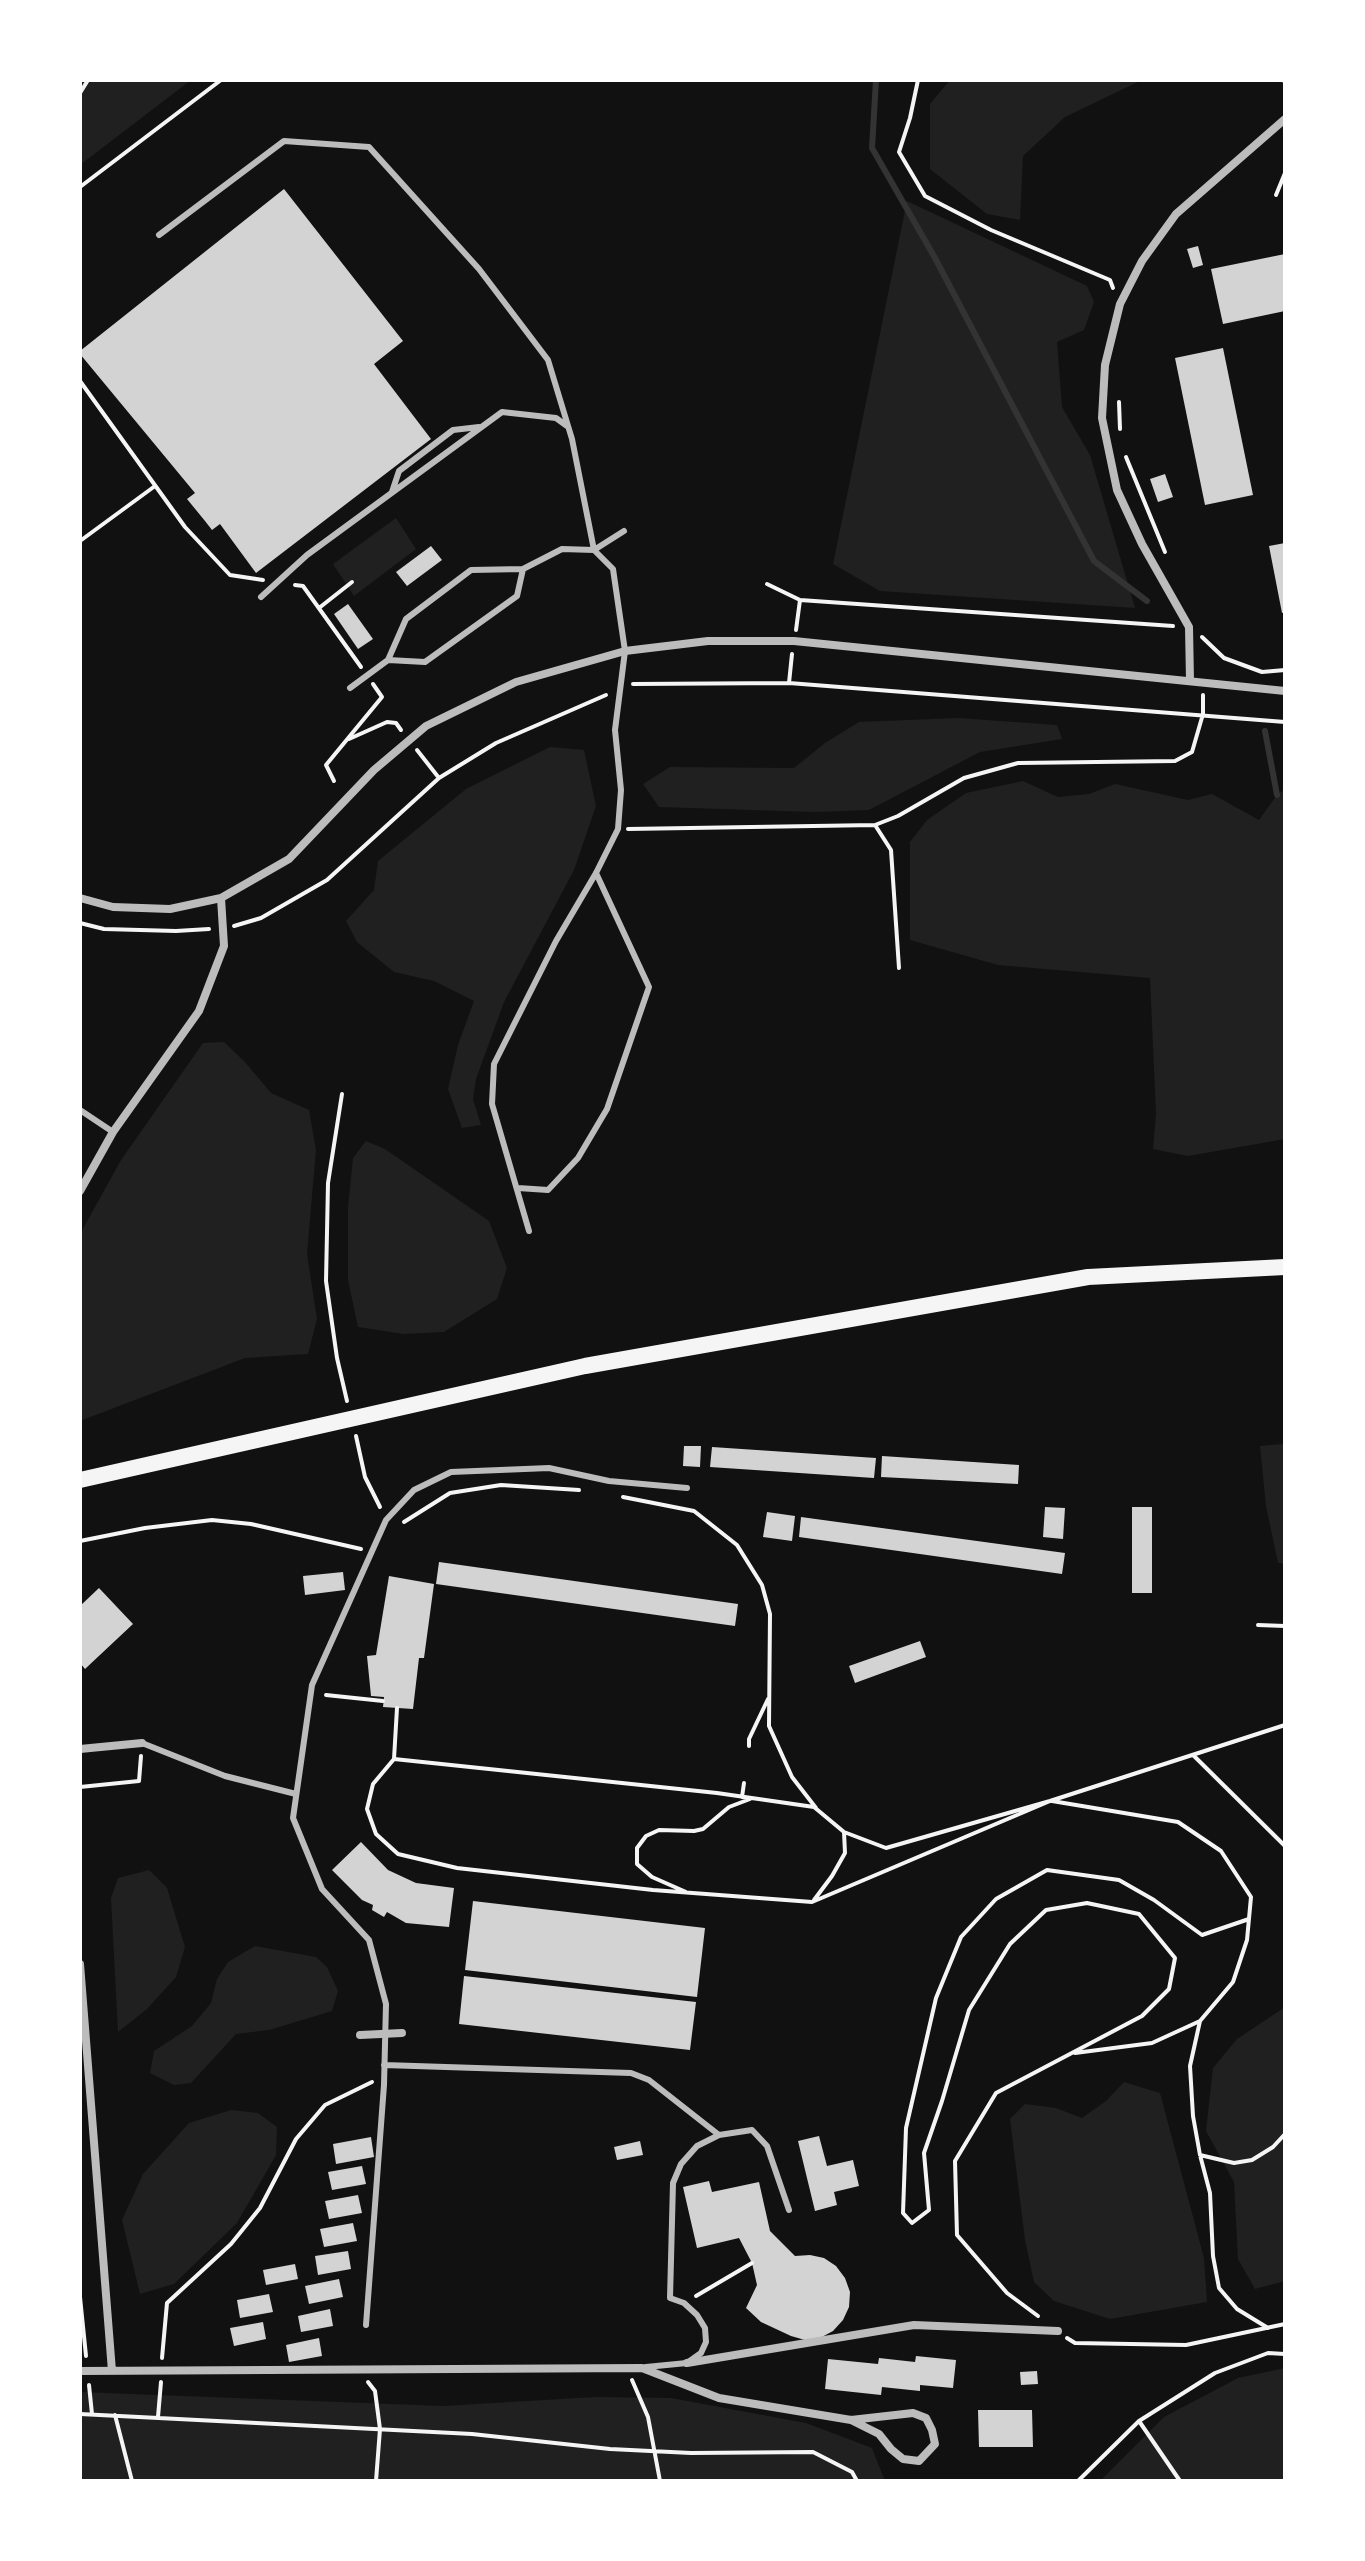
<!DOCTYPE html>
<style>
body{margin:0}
#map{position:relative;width:1365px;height:2561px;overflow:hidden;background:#111;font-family:Figtree,sans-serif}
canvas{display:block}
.frame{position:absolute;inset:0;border:82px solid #fff;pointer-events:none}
</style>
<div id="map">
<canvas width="1365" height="2561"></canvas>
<div class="frame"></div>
</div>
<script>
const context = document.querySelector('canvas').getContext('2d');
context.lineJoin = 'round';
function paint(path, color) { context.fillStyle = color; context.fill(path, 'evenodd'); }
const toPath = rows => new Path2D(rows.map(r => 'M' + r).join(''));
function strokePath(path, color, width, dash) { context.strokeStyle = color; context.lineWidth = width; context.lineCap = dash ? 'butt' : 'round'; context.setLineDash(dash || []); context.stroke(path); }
paint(toPath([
 [80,80,191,80,80,165],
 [950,80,1142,80,1065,117,1023,156,1020,220,987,214,930,169,930,104],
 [907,201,1087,286,1094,302,1084,330,1057,342,1062,407,1090,455,1135,608,880,591,833,564],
 [396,518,416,549,354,596,333,564],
 [958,718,1057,725,1062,739,980,752,869,810,815,812,659,807,643,784,670,767,794,768,825,743,859,722],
 [550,747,584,750,596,806,574,870,504,1002,476,1079,473,1099,481,1125,462,1128,448,1089,458,1045,474,1001,434,981,394,972,357,942,346,921,374,890,378,861,466,789],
 [1023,781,1058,797,1089,794,1115,784,1188,800,1212,794,1259,820,1277,795,1285,789,1285,1139,1188,1156,1153,1149,1156,1114,1150,978,998,965,910,940,910,842,927,820,966,793],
 [224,1042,245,1062,271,1093,309,1110,316,1150,307,1254,317,1319,308,1354,245,1358,80,1421,80,1234,121,1160,203,1043],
 [366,1141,385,1149,489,1221,507,1268,497,1299,444,1332,404,1334,358,1327,348,1280,348,1207,353,1158],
 [1282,1444,1285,1447,1285,1564,1278,1563,1266,1506,1260,1446],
 [149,1870,167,1888,185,1947,176,1977,147,2009,118,2032,111,1898,118,1878],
 [255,1946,316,1957,327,1967,338,1991,332,2011,269,2030,236,2034,191,2083,174,2085,150,2073,154,2051,192,2026,211,2003,217,1979,228,1962],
 [1282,2009,1285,2009,1285,2281,1255,2289,1238,2259,1234,2182,1206,2131,1213,2068,1237,2039],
 [1124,2082,1160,2093,1204,2258,1207,2302,1110,2319,1054,2301,1034,2282,1025,2240,1010,2119,1025,2104,1056,2108,1082,2118,1106,2101],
 [231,2110,258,2113,277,2127,276,2155,237,2223,174,2284,140,2294,122,2220,143,2174,189,2123],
 [1285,2368,1285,2481,1100,2481,1164,2417,1238,2378],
 [80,2392,443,2406,595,2397,671,2398,806,2423,872,2448,885,2481,80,2481]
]), '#202020');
strokePath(toPath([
 [876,80,872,148,935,258,1094,561,1147,601],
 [1265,731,1277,795]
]), '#333', 6);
paint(toPath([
 [284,189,403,341,374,364,431,439,256,573,220,524,212,530,205,521,187,499,195,493,80,354,80,351],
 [1198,246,1203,265,1193,268,1187,249],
 [1285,254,1285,311,1223,324,1211,269],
 [1223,348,1253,495,1205,505,1175,358],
 [1165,474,1173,497,1158,502,1150,479],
 [1285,543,1285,612,1282,613,1269,546],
 [431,546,442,560,407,586,396,572],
 [348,604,373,639,358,649,334,614],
 [684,1446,701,1446,700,1467,683,1466],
 [712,1447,876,1458,874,1478,710,1467],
 [882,1456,1019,1465,1018,1484,881,1477],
 [1045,1507,1065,1508,1063,1539,1043,1537],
 [1132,1507,1152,1507,1152,1593,1132,1593],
 [767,1512,795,1516,792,1541,763,1537],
 [801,1517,1065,1553,1062,1574,799,1537],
 [439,1562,738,1604,735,1626,436,1584],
 [343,1572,345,1590,305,1595,303,1576],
 [389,1576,434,1584,424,1658,419,1658,413,1709,383,1707,384,1697,371,1696,367,1656,376,1655],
 [99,1588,133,1624,85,1669,80,1663,80,1606],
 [920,1641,926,1657,855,1683,849,1666],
 [361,1842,388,1870,416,1883,454,1888,449,1927,406,1923,387,1912,384,1917,372,1910,373,1905,362,1900,332,1870],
 [473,1901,705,1928,697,1997,465,1970],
 [464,1976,696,2002,690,2050,459,2024],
 [819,2136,827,2166,853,2160,859,2186,834,2192,837,2205,815,2211,798,2141],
 [371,2137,374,2157,336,2164,333,2144],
 [640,2141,643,2155,617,2160,614,2147],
 [362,2166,366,2184,332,2190,328,2172],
 [709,2181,712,2192,759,2182,770,2231,795,2256,810,2255,824,2258,836,2266,845,2278,850,2292,849,2307,843,2320,833,2331,820,2338,805,2340,791,2336,761,2322,746,2308,757,2285,752,2263,739,2238,697,2248,683,2187],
 [358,2195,362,2213,329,2219,325,2201],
 [353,2223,357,2241,324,2247,320,2229],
 [348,2251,351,2269,318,2275,315,2256],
 [295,2264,298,2279,266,2285,263,2270],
 [339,2279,343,2297,309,2304,305,2286],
 [269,2294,273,2312,240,2318,237,2300],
 [330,2309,333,2326,301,2332,298,2316],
 [263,2322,266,2339,234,2346,230,2328],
 [319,2338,322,2356,289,2362,286,2345],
 [916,2356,956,2360,953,2388,920,2385,920,2391,882,2387,881,2395,825,2389,828,2359,878,2364,879,2358,915,2362],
 [1037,2371,1038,2384,1021,2385,1020,2372],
 [978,2410,1032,2410,1033,2447,979,2447]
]), '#d3d3d3');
strokePath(toPath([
 [918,80,910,118,899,152,925,196,991,230,1110,280,1113,288],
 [1284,80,1285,83],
 [80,93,88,80],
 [80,187,221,80],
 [1276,195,1285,173],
 [80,381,185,527,230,575,263,580],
 [1119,402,1120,429],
 [1126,457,1165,552],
 [80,541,155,486],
 [767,584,800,600,1173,626],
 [295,585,303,586,361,667],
 [319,608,352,582],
 [796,630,800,600],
 [1202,637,1224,658,1262,672,1285,670],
 [789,683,792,654],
 [633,684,789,683,1285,722],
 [349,739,387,722,396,723,401,730],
 [417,750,439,778],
 [334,781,326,765,382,697,373,684],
 [875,825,891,850,899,968],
 [628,829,875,825,898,816,964,778,1018,763,1175,761,1192,752,1203,714,1203,695],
 [80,923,104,929,176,931,209,929],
 [234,926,261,918,327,880,439,778,496,743,606,695],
 [342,1094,328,1183,326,1281,337,1358,347,1401],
 [356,1436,365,1477,380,1507],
 [623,1497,694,1511,737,1545,762,1585,770,1614,769,1726,792,1777,816,1808],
 [404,1522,450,1493,501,1485,579,1490],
 [80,1541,145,1528,212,1520,251,1524,361,1549],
 [1258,1625,1285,1626],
 [326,1695,383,1701],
 [749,1746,749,1739,768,1699],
 [1193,1755,1285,1846],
 [394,1759,397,1708],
 [80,1787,139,1781,141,1756],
 [742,1797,744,1783],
 [1050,1801,812,1902,653,1890,457,1868,398,1854,376,1834,367,1809,373,1784,394,1759,717,1793,814,1807,844,1832,886,1848,1050,1801,1285,1725],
 [1052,1801,1178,1822,1221,1851,1251,1897,1247,1940,1233,1982,1200,2021,1152,2043,1075,2053],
 [686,1892,652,1877,637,1864,637,1848,646,1836,659,1830,694,1831,703,1829,729,1807,750,1799],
 [814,1900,832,1876,845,1853,844,1832],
 [1200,2021,1190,2066,1193,2116,1200,2155,1210,2193,1213,2256,1219,2288,1237,2309,1268,2328],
 [1200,2155,1234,2163,1252,2160,1273,2147,1285,2134],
 [696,2296,752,2263],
 [80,2297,86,2356],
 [1038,2316,1007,2293,957,2235,955,2161,996,2093,1142,2016,1169,1989,1175,1958,1139,1914,1087,1903,1046,1910,1010,1944,969,2010,942,2101,924,2153,929,2210,912,2223,903,2213,906,2128,936,1998,961,1937,996,1899,1047,1870,1119,1880,1154,1900,1202,1935,1249,1919],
 [1067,2338,1075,2343,1186,2345,1285,2324],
 [162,2358,167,2303,231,2244,260,2208,296,2139,325,2105,372,2082],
 [632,2380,648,2417,660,2481],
 [368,2382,375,2391,380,2429,376,2481],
 [89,2385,92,2414],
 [80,2414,472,2434,610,2449,691,2453,813,2452,852,2472,857,2481],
 [115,2415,132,2481],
 [158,2417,161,2382],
 [1139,2421,1180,2481],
 [1078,2481,1139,2421,1215,2373,1268,2353,1285,2354]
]), '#f5f5f5', 4);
strokePath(toPath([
 [159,235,284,141,369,147,479,269,548,360,572,439,594,550,624,531],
 [392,492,399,471,453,430,479,427],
 [261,597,307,555,502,412,556,418,567,426],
 [388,660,406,619,471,570,523,569],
 [350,688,388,660,425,662,517,596,523,569,562,549,594,550,613,569,625,651,615,730,621,790,618,829,596,873,556,941,494,1064,492,1104,529,1231],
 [80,1110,113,1132],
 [518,1188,548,1190,578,1158,607,1109,649,987,596,873],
 [142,1743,225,1776,296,1794],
 [384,2065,631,2073,649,2080,719,2135],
 [366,2325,384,2085,386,2004,369,1940,322,1889,293,1818,312,1685,386,1520,414,1490,451,1472,549,1468,609,1481,687,1488],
 [646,2367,687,2363,701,2353,706,2342,705,2328,697,2315,684,2303,670,2298,673,2183,681,2164,697,2146,719,2135,752,2130,767,2146,789,2210]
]), '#bcbcbc', 6);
strokePath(toPath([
 [1190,681,1189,627,1142,544,1117,490,1102,418,1105,365,1120,304,1142,261,1176,214,1285,119],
 [80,898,113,907,170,909,221,898,289,859,374,770,426,726,516,682,625,651,708,641,794,641,1285,691],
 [80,1191,113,1132,199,1011,224,946,221,898],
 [80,1749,142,1743],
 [80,1964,112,2371],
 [360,2035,402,2033],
 [687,2363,914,2325,1058,2331],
 [80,2371,642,2368,719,2398,851,2420,913,2413,926,2418,932,2430,935,2444,919,2461,903,2459,891,2449,879,2434,851,2420]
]), '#bcbcbc', 8);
strokePath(toPath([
 [80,1480,585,1366,1088,1277,1285,1267]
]), '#f5f5f5', 16);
</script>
